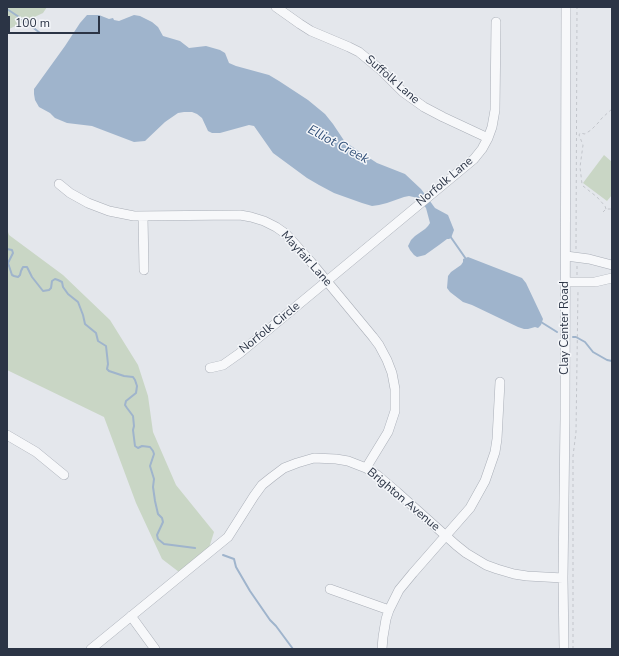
<!DOCTYPE html>
<style>
body{margin:0}
#map{position:relative;width:619px;height:656px;overflow:hidden;background:#e4e7ec;font-family:"Nunito Sans",sans-serif}
canvas{display:block}
.frame{position:absolute;inset:0;border:8px solid #2b3445;pointer-events:none}
.scale{position:absolute;left:8px;top:16px;width:92px;height:18px;box-sizing:border-box;border:2px solid #2b3445;border-top:0;padding-left:5px;font-size:12px;line-height:14px;white-space:nowrap;color:#2b3445;-webkit-text-stroke:3px #f4f6f9;paint-order:stroke}
</style>
<div id="map">
<canvas width="619" height="656"></canvas>
<div class="frame"></div>
<div class="scale">100 m</div>
</div>
<script>
const context = document.querySelector('canvas').getContext('2d');
context.lineJoin = 'round';
function paint(path, color) { context.fillStyle = color; context.fill(path, 'evenodd'); }
const toPath = rows => new Path2D(rows.map(r => 'M' + r).join(''));
function strokePath(path, color, width, dash) { context.strokeStyle = color; context.lineWidth = width; context.lineCap = dash ? 'butt' : 'round'; context.setLineDash(dash || []); context.stroke(path); }
function label(font, color, halo, rows, align = 'center') {
  context.font = font + ' "Nunito Sans",sans-serif'; context.lineWidth = 3; context.setLineDash([]); context.textBaseline = 'middle'; context.strokeStyle = halo; context.fillStyle = color; for (const [text, x, y, turn = 0] of rows) {
    context.save(); context.translate(x, y); context.rotate((+turn || 0) * Math.PI / 180); context.textAlign = isNaN(turn) ? turn : align; if (halo) context.strokeText(text, 0, 0); context.fillText(text, 0, 0); context.restore();
  }
}
paint(toPath([
 [7,7,47,7,43,13,9,29,7,35],
 [604,155,612,162,612,195,607,201,583,183],
 [7,229,9,235,63,275,110,320,138,365,148,396,153,432,176,485,214,532,209,548,179,572,162,559,136,503,104,417,7,370]
]), '#c9d6c5');
paint(toPath([
 [87,15,99,15,109,19,113,18,114,20,119,21,134,15,140,16,152,22,158,27,163,36,180,41,189,48,206,46,220,50,225,53,229,63,236,66,269,75,279,81,308,100,325,114,333,124,345,142,377,163,405,174,421,189,435,208,448,215,454,230,451,238,449,239,447,239,439,245,425,255,417,257,414,255,410,250,408,246,411,240,415,236,425,229,428,226,430,223,426,208,418,198,409,196,404,197,387,203,379,205,372,206,362,203,334,193,319,185,307,178,273,153,254,126,249,125,220,133,212,133,208,131,202,118,197,114,192,112,184,112,178,113,165,122,145,141,134,142,92,126,67,123,55,118,50,113,39,107,35,100,34,94,34,89,65,46,80,23],
 [468,257,522,278,526,283,543,319,541,325,538,328,535,327,528,329,524,329,518,327,472,305,463,302,450,292,447,288,448,276,451,272,461,265,463,262,463,259]
]), '#9fb4cc');
strokePath(toPath([
 [7,9,22,19,40,33],
 [450,236,466,259],
 [7,249,12,250,13,253,8,263,12,275,14,276,18,277,20,275,21,271,23,267,27,267,32,277,43,291,49,290,51,288,52,281,55,279,58,280,62,282,63,287,68,294,78,302,83,315,85,324,96,333,98,341,106,346,108,364,107,369,109,371,124,376,133,377,135,380,137,386,136,393,126,401,125,405,127,408,133,416,134,426,133,430,135,446,138,448,142,446,150,447,153,451,154,454,150,466,154,479,153,487,155,501,158,514,162,518,163,522,157,535,158,539,164,544,195,548],
 [541,322,557,332],
 [573,337,576,337,585,342,593,352,607,360,612,361],
 [223,555,234,559,236,567,250,591,270,620,276,626,293,649]
]), '#9fb4cc', 2);
const minor = toPath([
 [276,7,300,24,311,31,349,47,359,52,382,71,403,92,424,107,443,117,488,138],
 [59,184,70,193,88,203,109,211,134,216,240,215,251,217,264,221,276,227,286,234,311,262,373,337,379,345,387,360,392,373,395,389,395,411,388,432,366,468],
 [143,216,144,270],
 [566,256,589,259,612,265],
 [566,282,595,282,612,278],
 [210,368,223,365,240,353,474,159,482,149,488,138,492,127,495,110,496,22],
 [7,435,36,452,64,475],
 [330,589,389,610],
 [131,616,155,649],
 [91,649,228,537,254,496,262,485,272,477,284,468,297,463,314,458,336,459,348,461,366,468,377,475,397,492,456,545,466,553,486,565,497,569,514,574,527,576,563,578],
 [382,649,383,637,386,619,389,610,399,590,413,573,470,508,485,481,495,452,497,439,500,382],
 [564,649,563,578,565,419,566,7]
]);
strokePath(minor, '#a9aeb7', 10);
strokePath(toPath([
 [606,209,605,206,597,197,583,186,582,184,580,167,583,145,579,135,580,133,585,134,591,130,598,123,602,118,612,109],
 [603,212,606,209,612,209],
 [576,249,577,7],
 [577,266,577,275],
 [573,649,573,456,576,432,578,290]
]), '#c2c5cb', 1, [3, 3]);
strokePath(minor, '#f7f8fa', 9);
label('12px', '#2b3445', '#f4f6f9', [
 ["Suffolk Lane",392,80,41],
 ["Norfolk Lane",445,182,-40],
 ["Mayfair Lane",306,259,48],
 ["Norfolk Circle",270,328,-39],
 ["Clay Center Road",565,328,-90],
 ["Brighton Avenue",403,500,40]
]);
label('italic 13px', '#34527a', '#f4f6f9', [
 ["Elliot Creek",338,145,28]
]);
</script>
